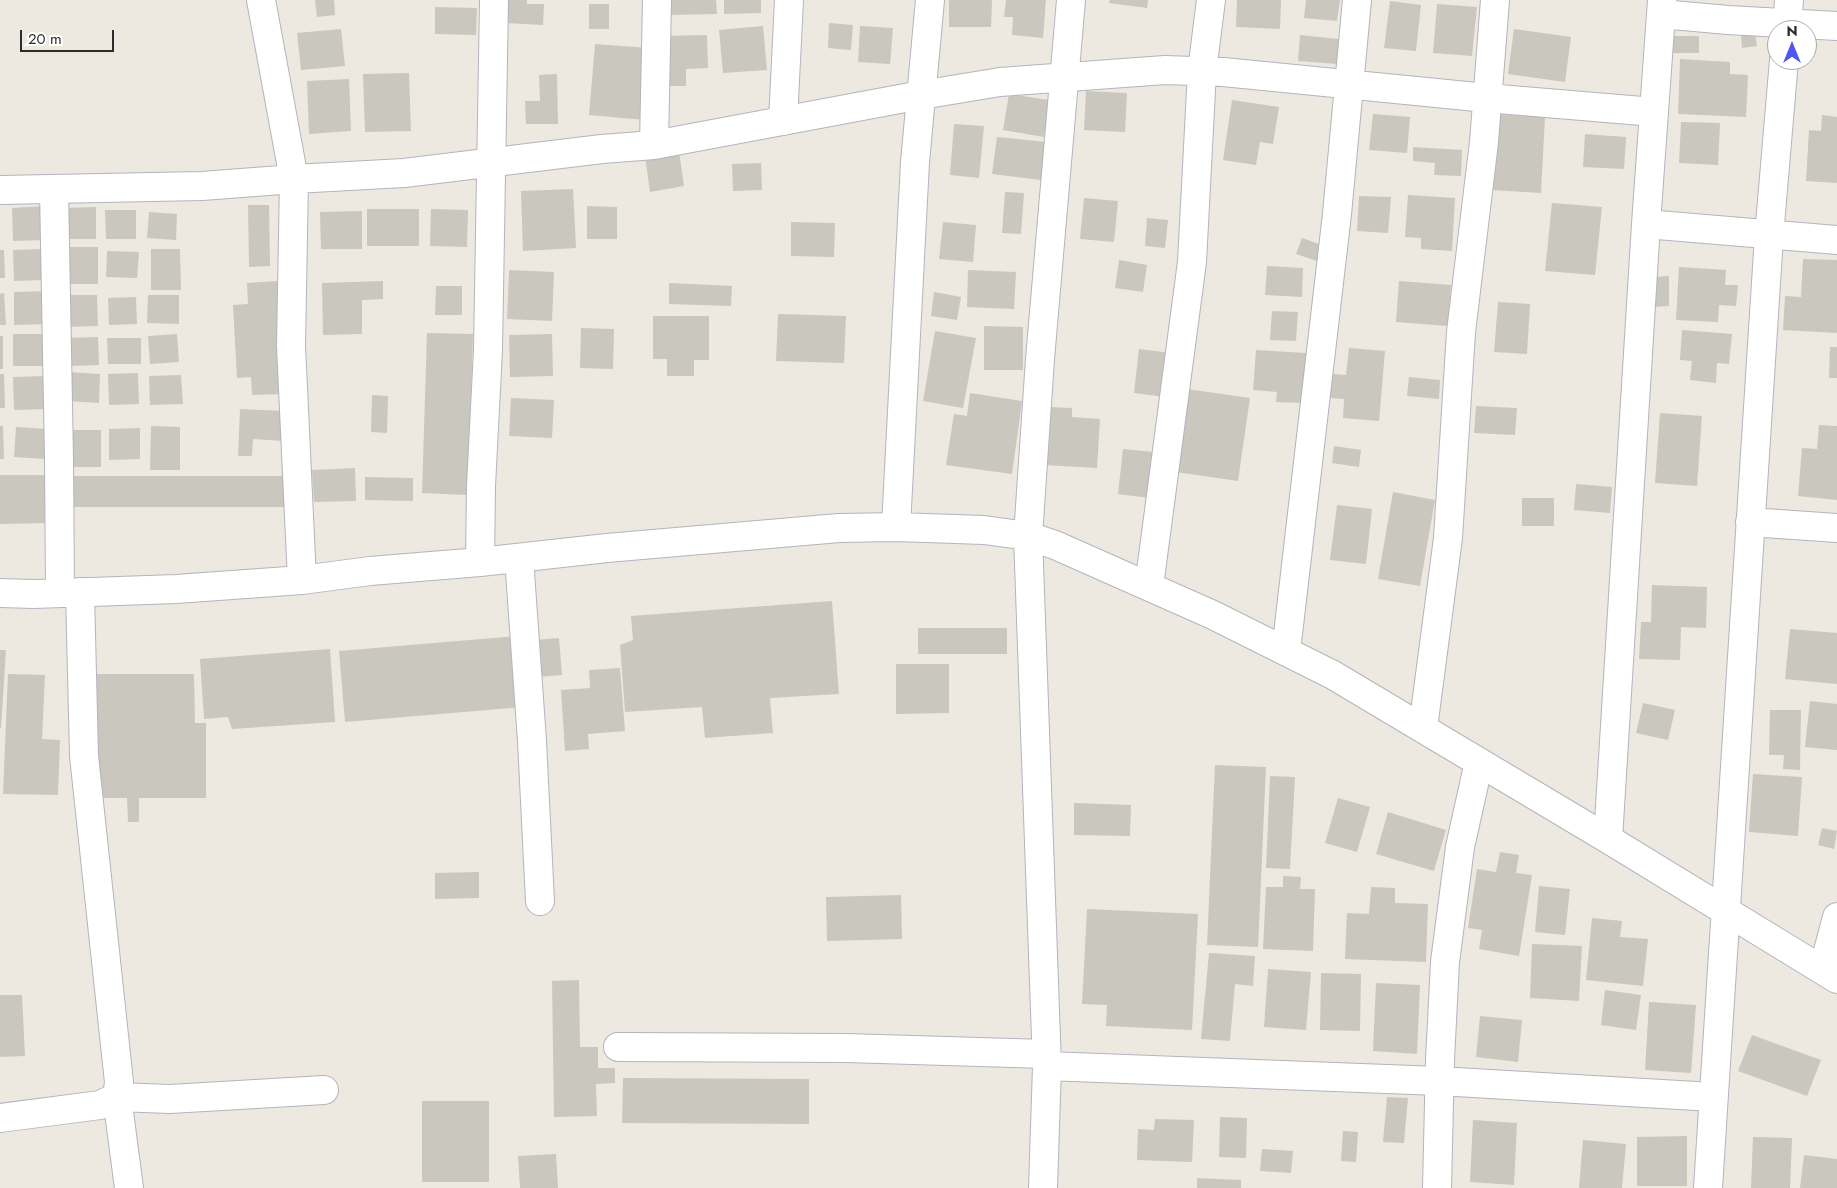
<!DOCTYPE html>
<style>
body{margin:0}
#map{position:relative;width:1837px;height:1188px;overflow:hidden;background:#ede9e0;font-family:Jost,sans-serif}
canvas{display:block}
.north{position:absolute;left:1767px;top:20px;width:50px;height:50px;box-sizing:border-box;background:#fff;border:1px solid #ababab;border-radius:50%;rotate:0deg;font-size:14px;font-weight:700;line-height:20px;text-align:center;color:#2c2c2c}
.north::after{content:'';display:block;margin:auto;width:18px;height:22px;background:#4e55ec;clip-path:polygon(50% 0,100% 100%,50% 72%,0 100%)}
.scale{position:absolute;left:20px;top:30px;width:94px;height:22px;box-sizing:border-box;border:2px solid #2c2c2c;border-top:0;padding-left:6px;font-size:15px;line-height:18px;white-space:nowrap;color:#2c2c2c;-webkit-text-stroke:4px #fff;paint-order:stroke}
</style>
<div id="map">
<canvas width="1837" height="1188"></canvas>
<div class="north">N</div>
<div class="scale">20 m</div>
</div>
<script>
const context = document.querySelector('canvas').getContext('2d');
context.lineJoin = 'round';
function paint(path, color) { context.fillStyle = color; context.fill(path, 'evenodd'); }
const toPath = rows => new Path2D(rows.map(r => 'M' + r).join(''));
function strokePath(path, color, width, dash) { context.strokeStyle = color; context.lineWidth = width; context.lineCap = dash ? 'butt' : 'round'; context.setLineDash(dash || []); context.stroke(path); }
paint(toPath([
 [315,0,334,0,335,15,317,17],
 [506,0,527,0,527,4,544,4,543,25,505,23],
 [666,0,716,0,717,14,667,15],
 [724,0,761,0,761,13,724,14],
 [949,0,992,0,991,27,949,27],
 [1006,0,1046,0,1043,38,1012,35,1013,17,1004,17],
 [1110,0,1148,0,1147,8,1109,3],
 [1237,0,1281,0,1280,29,1236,27],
 [1306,0,1340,0,1337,21,1304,18],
 [1390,1,1421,5,1416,51,1384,48],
 [589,4,609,4,609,29,589,29],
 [1437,4,1477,7,1472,56,1433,53],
 [435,7,477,8,476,35,435,34],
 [829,23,853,25,851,50,828,48],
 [763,26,767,70,723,73,719,30],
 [860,26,893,28,890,64,858,62],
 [341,29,345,66,301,70,297,33],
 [1514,29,1571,37,1565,82,1508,74],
 [1755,33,1757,46,1742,48,1741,34],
 [707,35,708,68,686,69,686,86,661,86,660,36],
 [1300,35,1339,39,1337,64,1298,61],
 [1673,36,1699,36,1699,53,1673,53],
 [595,44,649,48,644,120,589,115],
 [1680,59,1730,62,1730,74,1748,75,1746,117,1678,114],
 [409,73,411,131,365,132,363,74],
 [557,74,558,124,526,124,525,101,540,101,539,75],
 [349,79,351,131,309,134,307,81],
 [1086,91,1127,93,1125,132,1084,130],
 [1009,94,1049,100,1044,137,1003,130],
 [1232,100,1279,107,1273,144,1260,142,1256,165,1223,160],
 [1373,114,1410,117,1407,153,1369,150],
 [1496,114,1545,117,1541,193,1491,190],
 [1822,115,1837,117,1837,183,1806,181,1809,130,1821,131],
 [1681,122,1720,123,1718,165,1679,163],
 [954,124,984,126,979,178,950,175],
 [1585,134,1626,137,1624,169,1583,167],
 [997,137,1046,142,1041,180,992,174],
 [1413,147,1462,150,1461,176,1434,175,1435,163,1413,161],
 [679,151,684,186,650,192,645,156],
 [761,163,762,190,733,191,732,164],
 [573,189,576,248,523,251,521,191],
 [1005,192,1024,193,1021,234,1002,233],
 [1408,195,1455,198,1452,251,1421,249,1421,238,1405,237],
 [1359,196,1391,197,1388,233,1357,231],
 [1084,198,1118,201,1114,242,1080,239],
 [1552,203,1602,207,1595,275,1545,271],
 [248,205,269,205,270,266,249,267],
 [46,206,47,240,13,241,12,208],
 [587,206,617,207,617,239,587,239],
 [96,207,96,239,67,239,66,208],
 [367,209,419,209,419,246,367,246],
 [431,209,468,210,467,247,430,246],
 [105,210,136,210,136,239,106,239],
 [362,211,362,249,321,249,320,212],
 [149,212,177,214,176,240,147,238],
 [1147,218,1168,220,1165,248,1145,246],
 [791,222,835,223,834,257,791,256],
 [943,222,976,225,973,262,939,259],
 [1302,238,1322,245,1317,261,1296,254],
 [66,247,98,247,98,284,66,284],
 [43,249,44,280,14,281,13,250],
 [151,249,180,249,181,290,151,290],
 [0,250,4,250,5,278,0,278],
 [107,251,139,252,137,278,106,277],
 [1803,259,1837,260,1837,333,1783,330,1785,296,1801,297],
 [1119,260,1147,265,1143,292,1115,288],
 [1267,266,1303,268,1302,297,1265,295],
 [1679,267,1726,270,1725,285,1738,285,1736,306,1719,305,1718,322,1676,320],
 [509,270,554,272,552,321,507,319],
 [968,270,1016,272,1014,309,967,307],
 [1669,276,1669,306,1654,307,1654,277],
 [277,281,284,394,252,395,251,377,237,378,233,305,248,304,247,283],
 [383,281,383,299,362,300,362,334,323,335,322,283],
 [1399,281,1451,285,1448,326,1396,322],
 [669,283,732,286,731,306,669,304],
 [436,286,462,286,462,315,435,315],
 [50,291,50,324,14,325,14,292],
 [934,292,961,297,957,320,931,316],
 [4,293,6,325,0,325,0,294],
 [65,295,97,295,98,326,66,327],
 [148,295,179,295,179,324,147,323],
 [136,297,137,324,109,325,108,298],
 [1498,302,1530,304,1527,354,1494,352],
 [1272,311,1298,312,1296,341,1270,340],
 [778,314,846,316,844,363,776,361],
 [653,316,709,316,709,360,694,360,694,376,667,376,667,359,653,359],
 [984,326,1023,327,1023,370,984,370],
 [581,328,614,329,613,369,580,368],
 [1682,330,1732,334,1729,364,1717,363,1716,383,1690,380,1692,361,1680,360],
 [935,331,976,338,963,408,923,401],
 [427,333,473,334,468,495,422,493],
 [13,334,44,334,44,366,13,366],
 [177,334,179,362,150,364,148,336],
 [552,334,553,376,510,377,509,335],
 [0,336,3,336,3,369,0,369],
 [98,337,99,365,69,366,68,338],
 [107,338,141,338,141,364,108,364],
 [1830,347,1837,347,1837,378,1829,378],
 [1349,348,1385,351,1379,421,1343,418,1344,399,1330,398,1332,374,1346,375],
 [1139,349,1171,353,1165,397,1134,393],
 [1256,350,1306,353,1303,403,1276,402,1277,392,1253,390],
 [68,372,100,374,99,403,67,401],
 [138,373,139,404,109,405,108,374],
 [0,374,4,374,5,408,0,408],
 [181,375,183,404,150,405,149,376],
 [46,376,47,409,14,410,13,377],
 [1409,377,1440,380,1439,399,1407,396],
 [1187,389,1250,398,1238,481,1176,472],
 [970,393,1022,401,1012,474,946,465,954,414,967,416],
 [372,395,388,396,387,433,371,432],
 [511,398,554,400,552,438,509,436],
 [1476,406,1517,408,1515,435,1474,433],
 [1048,407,1072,408,1072,417,1100,419,1097,468,1045,465],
 [240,409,286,411,284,441,253,439,252,456,238,456],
 [1660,413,1702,416,1697,486,1655,483],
 [1819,425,1837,426,1837,500,1798,496,1802,448,1817,449],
 [0,426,3,426,4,459,0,459],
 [151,426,180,427,180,470,150,470],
 [16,427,47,429,46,459,14,457],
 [140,428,140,459,109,460,109,429],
 [70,430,101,430,101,467,70,467],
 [1334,446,1361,450,1359,467,1332,463],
 [1123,449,1154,452,1149,498,1118,494],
 [355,468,356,501,314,502,312,470],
 [0,475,50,475,51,523,0,524],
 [66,476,285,476,285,507,66,507],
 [365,477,413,478,413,501,365,500],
 [1576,484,1612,487,1610,513,1574,510],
 [1393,492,1435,500,1420,586,1378,579],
 [1522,498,1554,498,1554,526,1522,526],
 [1337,505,1372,509,1366,564,1330,560],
 [1652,585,1707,587,1706,628,1681,627,1680,660,1639,659,1641,622,1651,622],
 [832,601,839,694,770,698,773,733,705,738,702,707,625,712,620,645,633,640,631,616],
 [918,628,1007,628,1007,654,918,654],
 [1790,629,1837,633,1837,684,1785,679],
 [517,636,523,707,345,722,339,651],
 [559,638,562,675,537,677,534,640],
 [330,649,335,722,232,729,228,717,204,719,200,659],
 [0,650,6,650,1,728,0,728],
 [896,664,949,664,949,713,896,714],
 [620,668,625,731,588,734,589,749,565,751,561,690,590,688,589,670],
 [8,674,45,675,42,739,60,740,58,795,3,794],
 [93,674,194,674,195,723,206,723,206,798,139,798,139,822,128,822,127,798,94,798],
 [1810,701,1837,704,1837,750,1805,747],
 [1643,703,1675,710,1668,740,1636,733],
 [1770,710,1801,710,1800,770,1783,769,1784,755,1769,755],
 [1215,765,1266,767,1258,947,1207,945],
 [1753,774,1802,777,1798,836,1749,832],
 [1270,776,1295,777,1290,869,1266,868],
 [1338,798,1370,807,1357,852,1325,843],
 [1074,803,1131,805,1130,836,1074,835],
 [1388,812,1446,830,1434,871,1376,854],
 [1822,828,1837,831,1834,849,1818,845],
 [1500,852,1519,855,1516,873,1532,875,1519,956,1479,949,1482,930,1468,928,1477,869,1496,872],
 [479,872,479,898,435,899,435,873],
 [1283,876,1301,877,1300,889,1315,889,1313,951,1263,949,1266,887,1283,887],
 [1539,886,1570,889,1565,935,1535,932],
 [1371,887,1395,888,1395,903,1428,904,1426,962,1345,959,1347,913,1369,914],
 [901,895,902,939,827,941,826,897],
 [1087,909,1198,914,1192,1030,1106,1026,1107,1005,1082,1004],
 [1592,918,1622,921,1620,937,1648,939,1643,986,1586,980],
 [1532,944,1582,946,1579,1001,1530,998],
 [1209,953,1255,956,1253,986,1235,984,1230,1041,1201,1039],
 [1268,969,1311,972,1306,1030,1264,1027],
 [1321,973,1361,974,1360,1031,1320,1030],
 [579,980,580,1047,598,1047,598,1068,615,1068,615,1083,596,1084,597,1116,554,1117,552,981],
 [1376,983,1420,985,1417,1054,1373,1051],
 [1605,990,1641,995,1636,1030,1601,1025],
 [0,995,22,995,25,1056,0,1057],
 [1649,1002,1696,1005,1691,1073,1645,1070],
 [1480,1016,1522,1020,1518,1062,1476,1057],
 [1752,1035,1821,1060,1807,1096,1738,1071],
 [623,1078,809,1079,809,1124,622,1123],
 [1387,1097,1408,1098,1404,1143,1383,1142],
 [422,1101,489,1101,489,1182,422,1182],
 [1220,1117,1247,1118,1246,1158,1219,1157],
 [1155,1119,1194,1120,1192,1162,1137,1160,1138,1129,1154,1130],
 [1473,1120,1517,1123,1514,1185,1470,1182],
 [1343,1131,1358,1132,1356,1162,1341,1161],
 [1687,1136,1687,1186,1637,1186,1637,1137],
 [1753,1137,1792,1138,1790,1188,1751,1188],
 [1583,1140,1626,1144,1622,1188,1579,1188],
 [1262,1149,1293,1151,1291,1173,1260,1171],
 [556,1154,558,1188,520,1188,518,1156],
 [1804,1155,1837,1159,1837,1188,1800,1188],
 [1197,1178,1241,1180,1241,1188,1197,1188]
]), '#c9c7be');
const minor = toPath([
 [261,0,294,179,291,346,302,580],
 [1661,14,1728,20,1837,26],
 [1787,30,1789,0],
 [783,121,789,0],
 [654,145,657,0],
 [54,189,59,459,60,592],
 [0,190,202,186,294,179,404,173,602,149,654,145,921,95,1000,82,1165,70,1223,72,1487,98,1654,112],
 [1646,224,1837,240],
 [1750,522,1837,528],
 [896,527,915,162,930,0],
 [519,558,532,741,540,901],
 [480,562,481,486,488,350,494,0],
 [1149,586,1192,262,1202,71,1211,0],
 [0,593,34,594,176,589,302,580,370,571,480,562,607,548,839,528,896,527,984,530,1028,536,1055,545,1213,615,1333,675,1608,839,1837,979],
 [1286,651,1337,214,1357,0],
 [1423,728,1448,538,1461,332,1484,142,1495,0],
 [1608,839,1646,224,1662,0],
 [1823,970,1837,917],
 [618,1047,846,1048,1046,1054],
 [1047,1066,1439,1081,1713,1097],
 [0,1118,100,1105,117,1097,119,1082,84,756,80,592],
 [129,1188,117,1097,170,1099,324,1090],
 [1043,1188,1047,1066,1028,536,1040,359,1071,0],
 [1437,1188,1440,1060,1445,962,1460,847,1479,762],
 [1708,1188,1769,236,1784,60]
]);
strokePath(minor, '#b3b4be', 30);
strokePath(minor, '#fff', 28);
</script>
